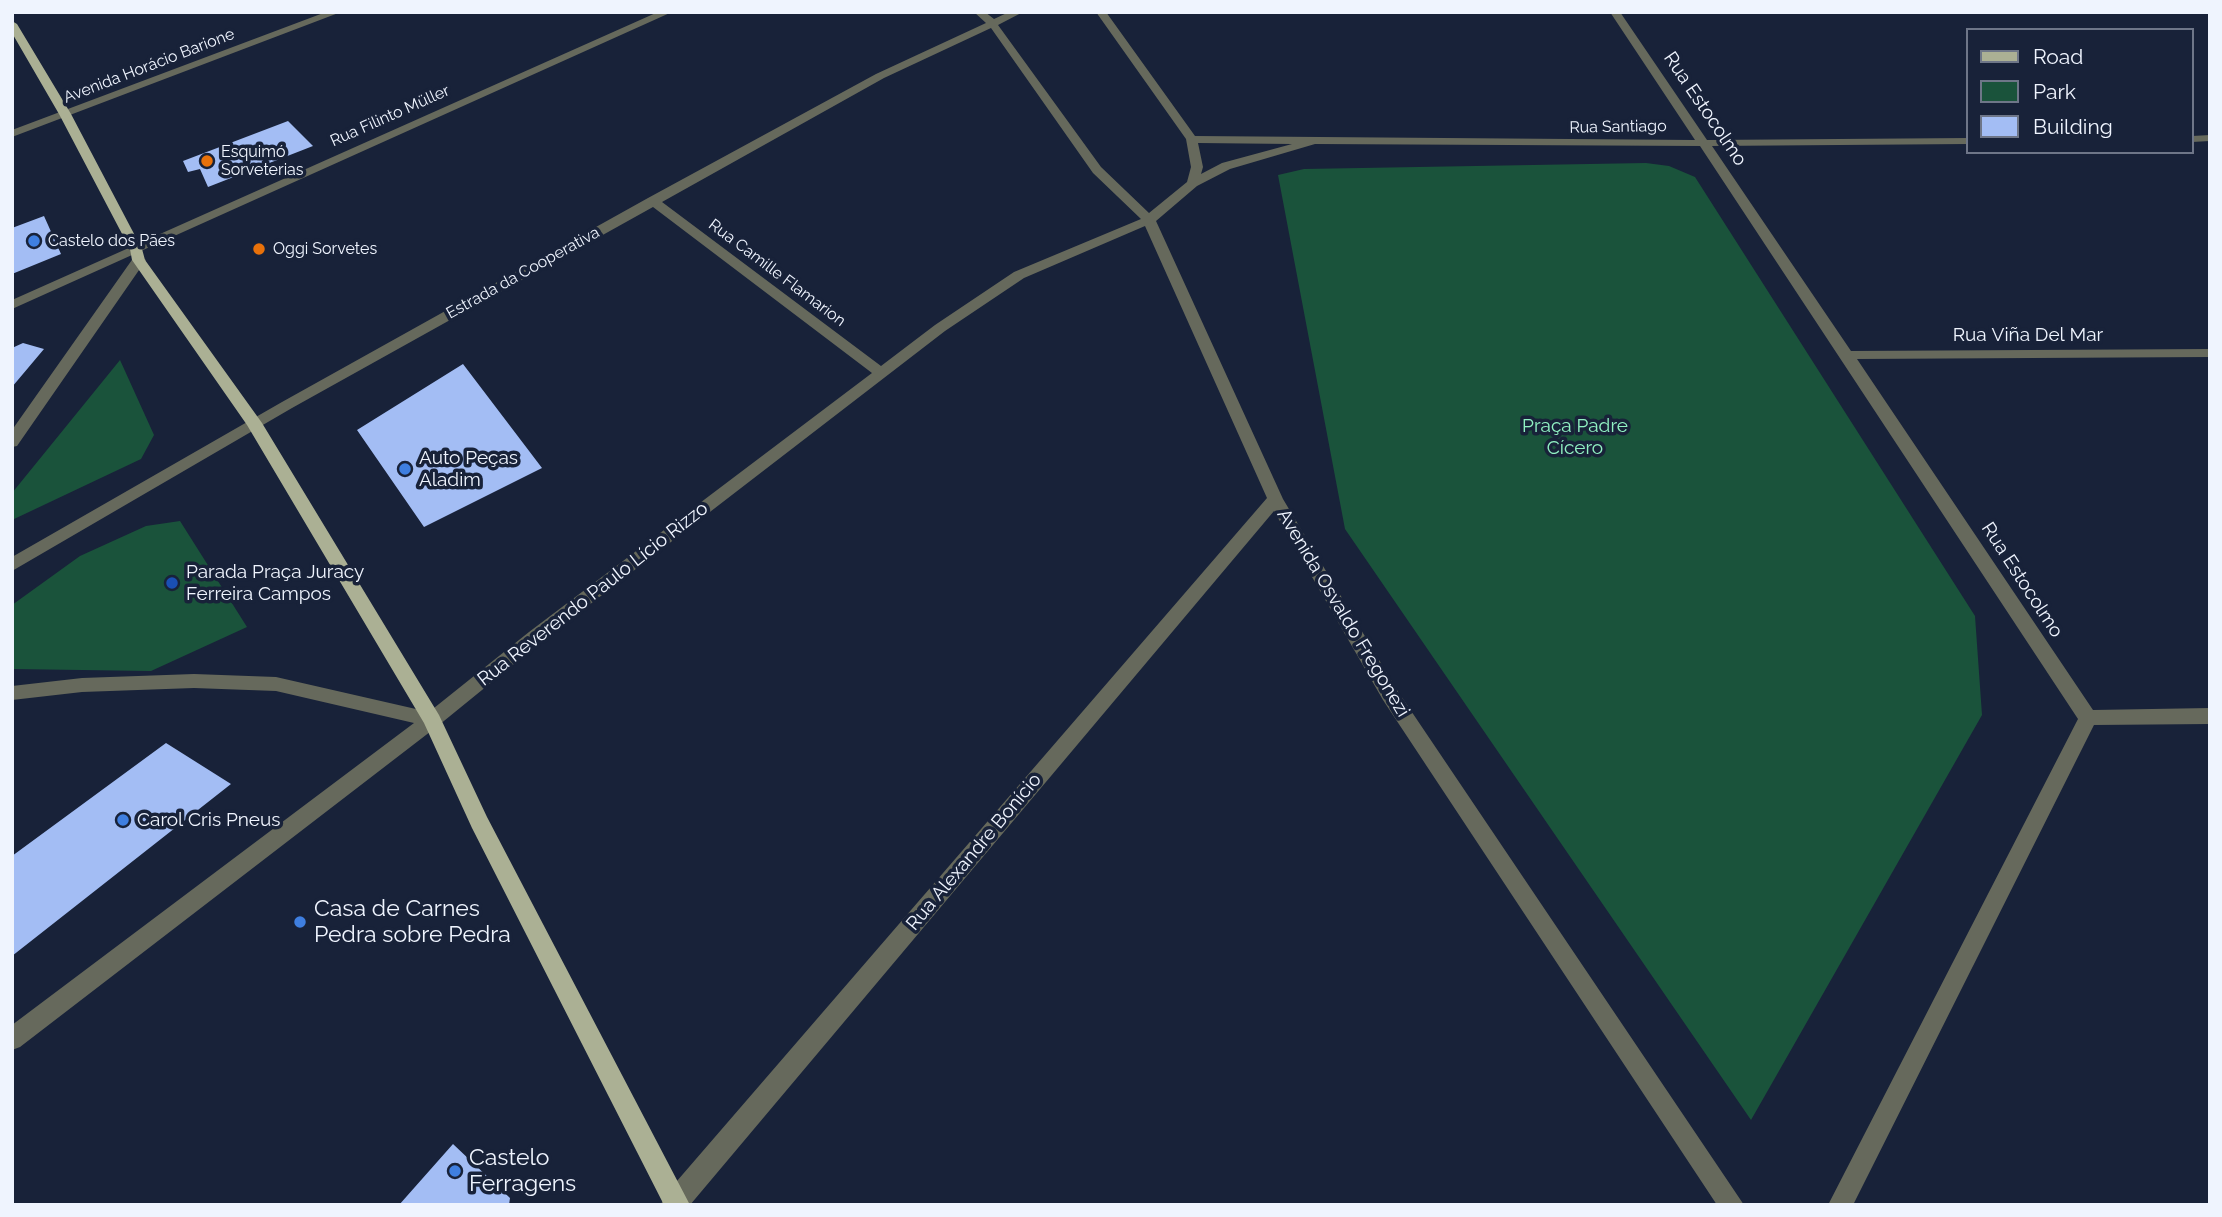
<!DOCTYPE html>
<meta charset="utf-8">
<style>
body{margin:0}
#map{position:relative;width:2222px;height:1217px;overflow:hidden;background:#182239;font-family:Raleway,sans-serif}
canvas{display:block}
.frame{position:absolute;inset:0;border:14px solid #eff4fe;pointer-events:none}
.legend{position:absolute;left:1966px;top:28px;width:228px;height:126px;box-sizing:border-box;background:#182239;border:2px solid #6e7688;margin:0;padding:9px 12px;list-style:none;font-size:21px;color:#eff4fe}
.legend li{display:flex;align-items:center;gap:14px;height:35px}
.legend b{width:35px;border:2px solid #6e7688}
</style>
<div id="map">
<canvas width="2222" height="1217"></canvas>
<div class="frame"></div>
<ul class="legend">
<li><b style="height:9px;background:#abb094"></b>Road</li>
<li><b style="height:19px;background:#1a533b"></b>Park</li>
<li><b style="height:19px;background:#a3bdf4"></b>Building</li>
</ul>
</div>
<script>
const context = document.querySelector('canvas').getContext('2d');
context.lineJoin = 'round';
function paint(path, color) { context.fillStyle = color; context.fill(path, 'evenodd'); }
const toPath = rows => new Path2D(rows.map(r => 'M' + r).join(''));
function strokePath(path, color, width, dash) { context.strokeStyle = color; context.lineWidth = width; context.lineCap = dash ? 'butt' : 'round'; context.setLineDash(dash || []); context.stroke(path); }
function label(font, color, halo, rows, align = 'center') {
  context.font = font + ' Raleway,sans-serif'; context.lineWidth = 7; context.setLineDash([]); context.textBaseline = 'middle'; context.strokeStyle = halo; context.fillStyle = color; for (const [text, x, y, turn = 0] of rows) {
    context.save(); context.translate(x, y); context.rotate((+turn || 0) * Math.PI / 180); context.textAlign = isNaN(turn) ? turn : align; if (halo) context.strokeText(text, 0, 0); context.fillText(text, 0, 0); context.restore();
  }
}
paint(toPath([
 [1646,163,1669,166,1695,177,1975,616,1982,715,1751,1120,1345,529,1278,175,1304,169],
 [120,360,154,435,141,459,12,520,12,493],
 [180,521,247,627,151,671,12,669,12,605,80,556,146,526]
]), '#1a533b');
paint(toPath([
 [288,121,313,146,208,187,200,169,188,172,183,161],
 [44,216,61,254,12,274,12,228],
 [23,343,44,349,12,387,12,348],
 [463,364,542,468,424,527,357,430],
 [166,743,231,784,12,956,12,856],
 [453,1144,510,1198,509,1205,399,1205]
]), '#a3bdf4');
paint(toPath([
 [326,12,341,12,12,137,12,130,326,12],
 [658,12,672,12,12,309,12,300,658,12],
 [974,12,985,12,994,19,1009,12,1023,12,998,25,1101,167,1149,213,1187,182,1191,167,1186,139,1096,12,1106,12,1195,136,1695,140,1610,12,1620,12,1707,140,1968,138,1968,144,1712,146,1851,351,2210,349,2210,357,1857,359,2093,710,2210,708,2210,724,2094,725,1853,1205,1828,1205,2078,719,1700,146,1315,144,1230,169,1197,186,1156,221,1283,499,1397,690,1744,1205,1717,1205,1383,700,1274,511,690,1205,661,1205,664,1196,1267,498,1145,226,1024,278,945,331,541,642,439,725,20,1047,12,1050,12,1025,414,723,276,691,194,688,82,692,12,700,12,686,82,678,194,674,276,677,429,712,529,632,872,373,653,207,292,408,12,571,12,557,282,402,648,198,876,74,986,23,974,12],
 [991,28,1093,173,1141,219,1014,272,935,325,881,366,662,202,884,78,991,28],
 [1198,143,1292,144,1222,163,1201,174,1203,167,1198,143],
 [2210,135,2210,141,2192,142,2192,136,2210,135],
 [139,256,146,260,17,446,12,447,12,430,134,257,139,256]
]), '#66695c');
paint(toPath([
 [12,21,17,24,71,114,142,249,145,260,262,423,439,715,487,817,690,1205,664,1205,472,828,424,723,247,425,132,260,130,249,59,114,12,33,12,21]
]), '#abb094');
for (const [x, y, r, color] of [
 [207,161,7,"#e8710a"],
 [34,241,7,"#3f7fe0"],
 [259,249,7,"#e8710a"],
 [405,469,7,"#3f7fe0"],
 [172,583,7,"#1a4fb4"],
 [123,820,7,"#3f7fe0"],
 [300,922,7,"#3f7fe0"],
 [455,1171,7,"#3f7fe0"]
]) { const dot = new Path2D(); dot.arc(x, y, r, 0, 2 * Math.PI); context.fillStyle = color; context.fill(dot); strokePath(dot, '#182239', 2.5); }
label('16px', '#eff4fe', '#182239', [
 ["Avenida Horácio Barione",149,66,-21],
 ["Rua Filinto Müller",390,116,-24],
 ["Rua Santiago",1618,127,-1],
 ["Estrada da Cooperativa",523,273,-29],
 ["Rua Camille Flamarion",777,273,37]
]);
label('16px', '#eff4fe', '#182239', [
 ["Esquimó",221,152],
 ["Sorveterias",221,170],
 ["Castelo dos Pães",48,241],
 ["Oggi Sorvetes",273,249]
], 'left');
label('19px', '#eff4fe', '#182239', [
 ["Rua Estocolmo",1705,109,56],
 ["Rua Viña Del Mar",2028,335],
 ["Rua Estocolmo",2022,580,57],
 ["Rua Reverendo Paulo Lício Rizzo",593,594,-38],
 ["Avenida Osvaldo Fregonezi",1343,613,59],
 ["Rua Alexandre Bonício",974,852,-50]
]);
label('19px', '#91f2c3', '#182239', [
 ["Praça Padre",1575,426],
 ["Cícero",1575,448]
]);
label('19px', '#eff4fe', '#182239', [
 ["Auto Peças",419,458],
 ["Aladim",419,480],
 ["Parada Praça Juracy",186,572],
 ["Ferreira Campos",186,594],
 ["Carol Cris Pneus",137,820]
], 'left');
label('23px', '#eff4fe', '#182239', [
 ["Casa de Carnes",314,909],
 ["Pedra sobre Pedra",314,935],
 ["Castelo",469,1158],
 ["Ferragens",469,1184]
], 'left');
</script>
